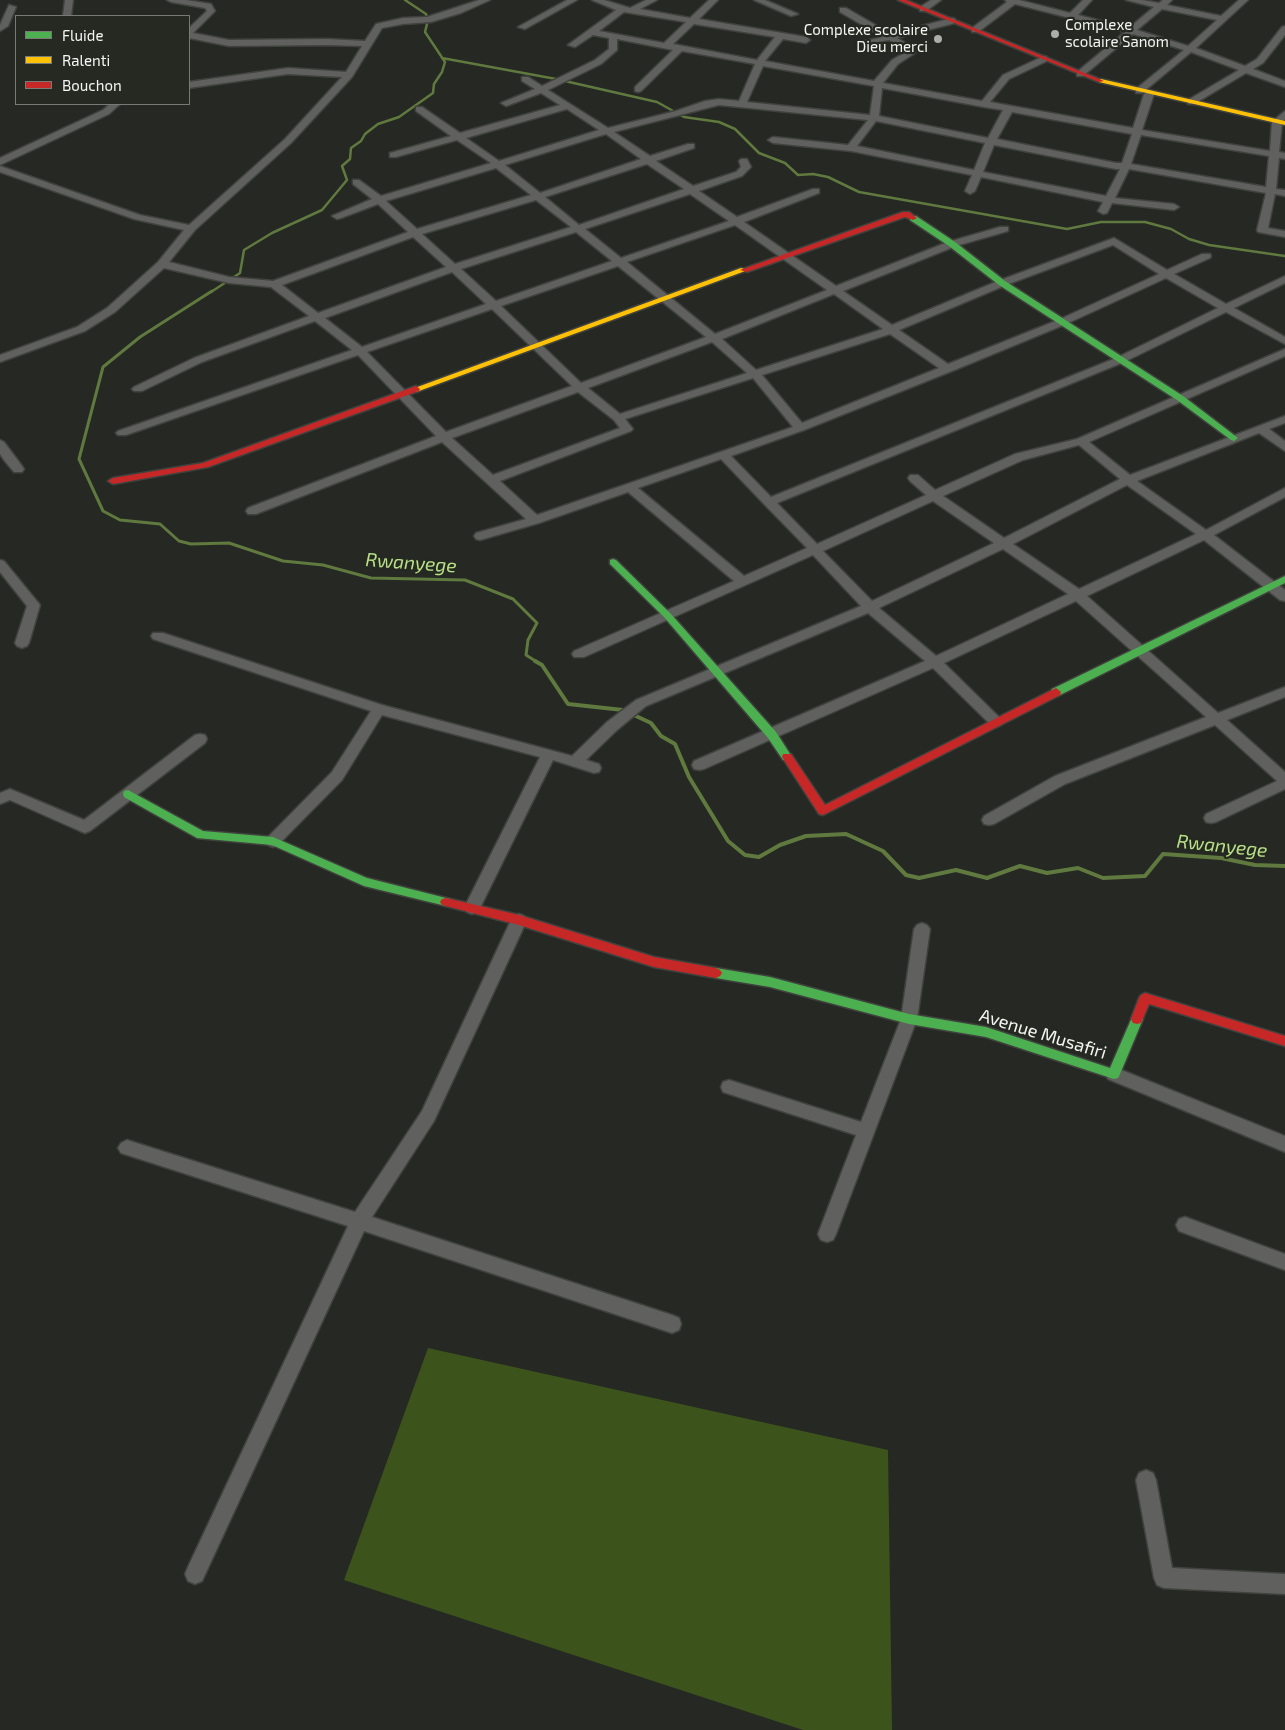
<!DOCTYPE html>
<style>
body{margin:0}
#map{position:relative;width:1285px;height:1730px;overflow:hidden;background:#252823;font-family:"Exo 2",sans-serif}
canvas{display:block}
.legend{position:absolute;left:15px;top:15px;width:175px;height:90px;box-sizing:border-box;background:#252922;border:1px solid #777b75;margin:0;padding:6px 9px;list-style:none;font-size:15px;color:#f3f6f1}
.legend li{display:flex;align-items:center;gap:10px;height:25px}
.legend b{width:25px;border:1px solid #777b75}
</style>
<div id="map">
<canvas width="1285" height="1730"></canvas>
<ul class="legend">
<li><b style="height:6px;background:#4caf50"></b>Fluide</li>
<li><b style="height:6px;background:#ffc107"></b>Ralenti</li>
<li><b style="height:6px;background:#c62828"></b>Bouchon</li>
</ul>
</div>
<script>
const context = document.querySelector('canvas').getContext('2d');
context.lineJoin = 'round';
function paint(path, color) { context.fillStyle = color; context.fill(path, 'evenodd'); }
const toPath = rows => new Path2D(rows.map(r => 'M' + r).join(''));
function strokePath(path, color, width, dash) { context.strokeStyle = color; context.lineWidth = width; context.lineCap = dash ? 'butt' : 'round'; context.setLineDash(dash || []); context.stroke(path); }
function label(font, color, halo, rows, align = 'center') {
  context.font = font + ' "Exo 2",sans-serif'; context.lineWidth = 4.5; context.setLineDash([]); context.textBaseline = 'middle'; context.strokeStyle = halo; context.fillStyle = color; for (const [text, x, y, turn = 0] of rows) {
    context.save(); context.translate(x, y); context.rotate((+turn || 0) * Math.PI / 180); context.textAlign = isNaN(turn) ? turn : align; if (halo) context.strokeText(text, 0, 0); context.fillText(text, 0, 0); context.restore();
  }
}
paint(toPath([
 [428,1348,888,1450,892,1730,803,1730,344,1580]
]), '#3d531c');
strokePath(toPath([
 [442,58,556,79,657,102,684,117,719,122,735,129,759,153,785,163,798,175,813,174,828,177,859,192,1067,229,1101,222,1145,222,1171,229,1189,239,1209,245,1285,256],
 [211,292,240,273,244,250,272,233,322,210,347,180,342,166,350,159,351,148,361,141,365,134,378,124,399,117,433,93,434,84,442,72,445,62,425,32,428,20,426,14,405,0]
]), '#60793f', 2.5);
strokePath(toPath([
 [212,291,140,337,103,367,79,459,103,511,120,520,160,524,179,541,191,544,229,543,283,561,323,565,371,578,465,580,513,599,537,623,528,640,526,655,537,662]
]), '#60793f', 3);
strokePath(toPath([
 [535,661,542,665,568,704,623,710,651,723,661,736,675,744,689,777,728,841,745,855,759,857,780,845,806,836,846,834,883,851,906,875,919,878,956,870,987,878,1020,866,1047,873,1078,868,1103,878,1145,876,1163,854,1221,858,1255,865,1285,866]
]), '#60793f', 4);
const street = toPath([
 [65,0,73,0,71,16,63,16,65,0],
 [167,0,186,0,211,4,215,11,193,33,229,40,327,39,365,41,376,24,403,18,427,17,479,0,490,0,461,13,431,22,403,24,382,28,352,77,291,143,195,230,169,262,229,277,273,281,408,232,378,204,341,218,337,219,332,216,372,199,353,184,353,180,359,180,381,196,491,163,457,140,396,157,390,157,390,153,451,136,416,111,416,107,422,107,460,133,560,105,541,93,509,105,506,106,501,103,535,89,522,81,522,77,528,77,542,86,595,60,609,49,609,38,593,35,575,47,568,45,616,10,592,0,604,0,630,8,646,0,657,0,640,9,690,18,709,0,718,0,699,19,806,37,810,40,806,43,783,39,765,61,874,81,892,60,906,52,906,50,889,40,865,45,865,41,883,37,840,12,840,8,846,8,891,34,952,18,955,19,955,23,897,38,913,47,915,53,898,64,883,83,982,101,1003,75,1044,56,1047,57,1047,61,1009,79,990,102,1133,128,1144,94,1149,91,1154,94,1142,130,1270,151,1272,122,1285,111,1285,119,1282,123,1279,152,1285,153,1285,159,1279,158,1276,189,1285,190,1285,196,1275,194,1268,228,1285,231,1285,237,1258,232,1257,230,1266,193,1129,169,1115,198,1174,204,1179,207,1174,210,1112,203,1107,213,1103,214,1098,211,1103,202,981,177,975,191,970,194,965,191,972,175,851,151,773,143,768,140,773,137,848,145,868,120,719,105,614,132,650,156,688,144,694,144,694,148,656,161,693,186,736,172,741,167,739,161,741,159,747,159,751,167,742,176,699,191,737,217,813,189,819,189,819,193,744,222,836,286,948,242,1000,227,1008,227,1008,231,956,246,843,291,892,325,998,281,1114,238,1167,270,1202,254,1210,254,1211,256,1210,258,1174,274,1226,304,1285,276,1285,283,1234,308,1285,337,1285,344,1226,312,1124,362,777,503,817,544,926,495,910,481,908,478,910,475,918,475,935,490,1015,454,1077,439,1285,349,1285,356,1089,442,1130,475,1285,416,1285,423,1269,429,1285,441,1285,451,1259,433,1137,481,1206,530,1285,488,1285,497,1214,535,1285,590,1285,601,1280,600,1204,540,1087,596,1218,713,1285,687,1285,697,1227,720,1285,772,1285,789,1216,822,1211,823,1206,822,1204,818,1206,814,1277,781,1215,725,1065,784,994,824,989,825,984,824,982,820,984,816,1055,776,1206,717,1076,601,944,663,1001,719,1003,722,1001,725,996,727,991,725,933,668,704,769,699,770,694,769,692,765,694,761,925,661,868,613,646,706,617,730,586,760,599,764,601,768,599,772,594,773,553,760,480,908,477,912,472,914,467,912,464,908,540,757,382,715,342,780,278,845,273,847,268,845,266,841,268,837,332,772,371,711,153,639,151,636,153,633,163,633,382,705,572,756,607,722,636,700,861,606,813,555,584,657,574,657,572,654,574,651,734,581,628,492,539,523,480,540,476,539,474,536,476,533,526,519,442,442,256,514,248,514,246,511,248,508,436,436,358,355,126,435,118,435,116,433,118,431,352,350,315,321,202,362,142,391,134,391,132,389,134,387,194,358,309,316,271,287,229,283,164,268,115,312,85,331,0,362,0,355,77,327,107,308,158,262,184,230,134,219,0,172,0,166,140,215,189,225,285,139,342,77,288,74,189,88,189,82,288,68,346,72,362,46,327,45,229,46,189,38,189,28,207,11,205,8,171,2,167,0],
 [624,12,686,22,664,43,599,31,624,12],
 [694,24,775,37,757,60,673,44,694,24],
 [617,39,673,50,635,87,635,91,638,92,641,91,682,51,755,64,739,101,719,99,705,101,676,111,608,128,548,90,601,64,617,50,617,39],
 [763,66,874,86,870,115,747,102,763,66],
 [882,88,984,107,1003,110,988,138,879,116,882,88],
 [567,109,599,130,499,161,466,138,567,109],
 [1012,112,1132,134,1122,163,1116,163,997,139,1012,112],
 [876,121,985,143,974,170,857,146,876,121],
 [606,134,641,159,540,193,505,165,606,134],
 [1141,135,1269,156,1266,187,1131,164,1141,135],
 [994,145,1116,169,1120,169,1106,196,983,172,994,145],
 [647,164,684,189,579,225,545,197,647,164],
 [496,168,531,195,417,229,386,201,496,168],
 [690,194,729,221,621,258,585,229,690,194],
 [536,200,571,227,455,264,422,234,536,200],
 [735,225,827,290,715,334,627,262,735,225],
 [576,232,612,261,496,301,461,269,576,232],
 [413,237,446,267,318,313,282,285,413,237],
 [1113,245,1159,274,1058,320,948,364,899,330,1006,285,1113,245],
 [618,266,706,337,581,383,501,306,618,266],
 [452,272,486,304,362,347,325,318,452,272],
 [1166,278,1218,308,1116,358,771,497,731,456,804,430,952,371,1066,324,1166,278],
 [834,294,883,329,756,370,722,339,834,294],
 [492,309,572,386,446,432,367,352,492,309],
 [890,334,939,368,802,423,762,375,890,334],
 [712,342,747,373,620,414,588,388,712,342],
 [753,378,793,427,537,515,500,481,631,431,633,429,625,419,753,378],
 [578,392,614,420,620,428,493,475,452,438,578,392],
 [1079,445,1120,479,1004,538,943,496,1023,460,1079,445],
 [721,459,765,505,807,548,744,576,638,488,721,459],
 [1127,485,1196,534,1079,589,1013,544,1127,485],
 [933,501,994,543,872,601,823,551,933,501],
 [1003,549,1068,594,936,656,879,608,1003,549],
 [567,0,577,0,525,29,518,27,567,0],
 [754,0,765,0,798,14,791,16,754,0],
 [931,0,941,0,926,11,920,11,920,7,931,0],
 [1005,0,1019,0,1070,13,1083,0,1092,0,1078,15,1129,28,1154,7,1126,0,1142,0,1159,3,1163,0,1172,0,1167,5,1221,16,1239,0,1248,0,1196,48,1245,66,1257,59,1282,27,1285,26,1285,35,1263,63,1253,69,1285,81,1285,87,1246,73,1194,104,1188,104,1188,100,1239,70,1191,52,1142,93,1136,93,1136,89,1184,50,1133,34,1083,76,1077,76,1077,72,1125,32,1015,4,978,32,972,32,972,28,1007,2,1005,0],
 [1162,9,1217,20,1188,46,1137,30,1162,9],
 [9,5,16,7,8,26,0,31,0,25,9,5],
 [110,104,120,104,109,114,0,165,0,158,103,110,110,104],
 [0,440,4,442,22,466,24,469,22,472,14,472,4,460,0,454,0,440],
 [0,560,4,561,40,605,29,643,27,646,22,648,17,646,15,643,27,606,0,572,0,560],
 [200,734,205,735,207,739,205,743,90,831,85,833,80,831,10,800,0,804,0,793,10,789,84,820,195,735,200,734],
 [519,914,524,916,527,920,434,1121,372,1217,672,1315,679,1318,681,1324,679,1330,672,1333,364,1231,202,1581,195,1584,188,1581,185,1574,188,1567,348,1226,121,1153,118,1148,121,1143,127,1140,355,1212,422,1111,511,920,514,916,519,914],
 [922,923,927,925,930,929,917,1019,836,1234,833,1240,827,1242,821,1240,818,1234,856,1135,723,1092,721,1087,723,1082,729,1080,861,1122,901,1019,914,929,917,925,922,923],
 [1114,1067,1285,1136,1285,1152,1108,1079,1106,1074,1108,1069,1114,1067],
 [1185,1217,1285,1254,1285,1270,1179,1231,1176,1225,1179,1219,1185,1217],
 [1146,1470,1153,1473,1156,1480,1172,1568,1285,1574,1285,1594,1164,1588,1157,1585,1154,1578,1136,1480,1139,1473,1146,1470]
]);
const fast = toPath([
 [910,216,916,216,955,242,1005,281,1183,396,1238,438,1234,441,1231,440,1177,400,999,285,949,246,910,220,910,216],
 [613,559,616,560,670,613,776,732,792,757,791,760,783,760,768,738,664,617,610,564,610,560,613,559],
 [1285,576,1285,583,1060,695,1056,696,1051,692,1052,689,1285,576],
 [128,790,203,831,273,837,367,878,446,898,450,899,452,902,450,905,446,906,364,886,272,845,197,838,124,797,123,794,124,791,128,790],
 [716,968,770,977,909,1014,986,1027,1110,1068,1133,1015,1137,1014,1141,1015,1143,1019,1120,1074,1118,1078,1114,1079,986,1037,909,1024,770,987,716,978,712,976,710,973,712,970,716,968]
]);
const slow = toPath([
 [1101,79,1285,121,1285,125,1099,82,1099,80,1101,79],
 [741,268,748,270,419,391,416,392,412,389,741,268]
]);
const jam = toPath([
 [898,0,906,0,1104,81,1099,82,898,0],
 [903,212,909,212,917,218,913,220,905,217,747,272,740,270,903,212],
 [416,386,420,389,419,391,208,467,113,484,108,481,113,478,203,463,416,386],
 [1056,688,1061,692,1060,695,823,815,819,814,782,757,783,754,791,754,825,805,1056,688],
 [446,898,519,915,654,957,716,968,720,970,722,973,720,976,716,978,654,967,519,925,442,905,440,902,442,899,446,898],
 [1145,993,1285,1036,1285,1046,1149,1004,1141,1023,1137,1024,1133,1023,1131,1019,1139,998,1141,995,1145,993]
]);
strokePath(street, '#40423e', 3);
strokePath(fast, '#40423e', 3);
strokePath(slow, '#40423e', 3);
strokePath(jam, '#40423e', 3);
paint(street, '#60615e');
paint(fast, '#4caf50');
paint(slow, '#ffc107');
paint(jam, '#c62828');
for (const [x, y, r, color] of [
 [1055,34,5,"#abaea9"],
 [938,39,5,"#abaea9"]
]) { const dot = new Path2D(); dot.arc(x, y, r, 0, 2 * Math.PI); context.fillStyle = color; context.fill(dot); strokePath(dot, '#252922', 2); }
label('15px', '#f3f6f1', '#252922', [
 ["Complexe",1065,25],
 ["scolaire Sanom",1065,42],
 ["Complexe scolaire",928,30,"right"],
 ["Dieu merci",928,47,"right"]
], 'left');
label('18px', '#f3f6f1', '#252922', [
 ["Avenue Musafiri",1043,1034,17]
]);
label('italic 19px', '#b9e087', '#252922', [
 ["Rwanyege",411,563,4],
 ["Rwanyege",1222,846,6]
]);
</script>
